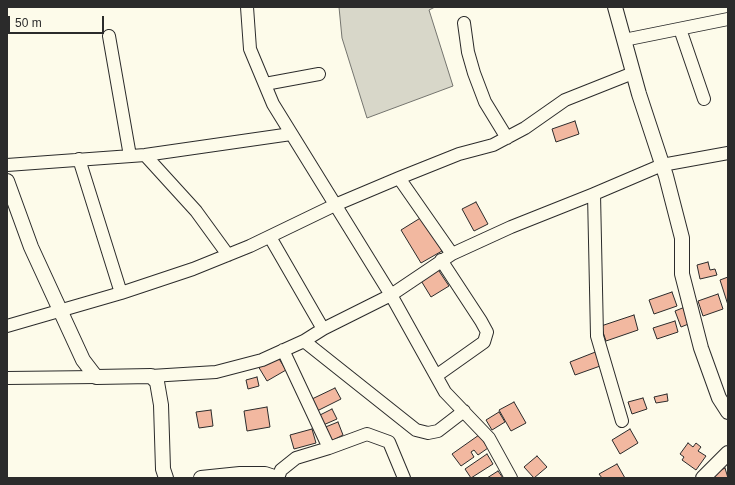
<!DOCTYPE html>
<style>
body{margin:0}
#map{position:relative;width:735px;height:485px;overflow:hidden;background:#fdfbea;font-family:Arial,sans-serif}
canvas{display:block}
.frame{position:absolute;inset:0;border:8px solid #2b2b2b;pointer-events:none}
.scale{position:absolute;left:8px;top:16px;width:96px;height:18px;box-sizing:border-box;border:2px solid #2b2b2b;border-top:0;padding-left:5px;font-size:12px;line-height:14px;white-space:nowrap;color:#2b2b2b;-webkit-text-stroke:3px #fdfbea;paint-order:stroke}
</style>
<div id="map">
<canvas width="735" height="485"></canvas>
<div class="frame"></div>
<div class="scale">50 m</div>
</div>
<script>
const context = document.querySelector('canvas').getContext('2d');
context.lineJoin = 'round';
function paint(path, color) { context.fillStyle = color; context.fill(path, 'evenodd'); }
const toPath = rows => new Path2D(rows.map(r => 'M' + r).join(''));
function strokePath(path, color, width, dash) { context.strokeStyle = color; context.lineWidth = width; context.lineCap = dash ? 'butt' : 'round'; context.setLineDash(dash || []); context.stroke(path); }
const water = toPath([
 [339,7,435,7,429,10,453,86,367,118,342,38,339,7]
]);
paint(water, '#d8d7c9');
strokePath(water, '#74746e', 1);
const building = toPath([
 [575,121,579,134,556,142,552,129,575,121],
 [476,202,488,224,474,231,462,209,476,202],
 [422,217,442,251,421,263,401,230,422,217],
 [708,262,710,270,715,269,717,275,700,279,697,265,708,262],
 [437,268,449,286,431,297,420,279,437,268],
 [728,277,728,305,720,280,728,277],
 [672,292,677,306,654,314,649,300,672,292],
 [718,294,723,309,703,316,698,301,718,294],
 [685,307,691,323,681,327,675,311,685,307],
 [634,315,638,330,606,341,601,326,634,315],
 [675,321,678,332,657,339,653,328,675,321],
 [598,351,603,365,575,375,570,362,598,351],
 [276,354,286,370,267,381,258,366,276,354],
 [257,377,259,386,248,389,246,380,257,377],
 [335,388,341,399,317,411,312,399,335,388],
 [667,394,668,401,656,403,654,397,667,394],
 [643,398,647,409,632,414,628,402,643,398],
 [514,402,526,423,511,431,499,410,514,402],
 [267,407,270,427,247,431,244,411,267,407],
 [332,409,337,419,321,426,316,417,332,409],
 [211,410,213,426,199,428,196,412,211,410],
 [499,412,505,422,492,430,486,420,499,412],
 [338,422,343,435,329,442,323,428,338,422],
 [312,429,316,443,294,449,290,435,312,429],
 [630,429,638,443,620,454,612,440,630,429],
 [479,435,488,448,478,455,474,450,471,452,474,457,461,466,452,454,479,435],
 [688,443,693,447,696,443,701,447,698,451,706,456,696,470,682,460,684,457,680,454,688,443],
 [487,454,493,464,471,478,465,469,487,454],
 [537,456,547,467,534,478,524,467,537,456],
 [617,464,625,478,602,478,599,474,617,464],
 [725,468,728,478,715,478,713,474,725,468],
 [498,471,503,478,487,478,498,471]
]);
paint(building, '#f2b8a0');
strokePath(building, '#2b2b2b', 1);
const minor = toPath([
 [247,7,250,49,273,104,391,295,445,392,489,438,511,478],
 [464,23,468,52,474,73,485,102,507,138],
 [680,29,704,99],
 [109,36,130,156],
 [624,40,728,19],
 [265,84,319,74],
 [145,155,196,211,228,255],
 [79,159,121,293],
 [7,165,145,155,291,134],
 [399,178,452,254],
 [594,194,597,336,622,421],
 [270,237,323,329],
 [7,326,121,293,193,269,250,246,335,205,399,178,459,154,493,145,525,128,565,100,633,73],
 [304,341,416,430,428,433,438,431,464,411],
 [283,350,329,448,367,434,389,442,404,478],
 [151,376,216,372,262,360,304,341,323,329,391,295,452,254,511,227,594,194,662,165,728,153],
 [436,376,484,342,487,332,481,321,441,260],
 [7,378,96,377],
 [278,478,281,470,296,458,329,448]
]);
const tertiary = toPath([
 [615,7,639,94,666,176,682,238,682,274,701,348,719,398,728,412],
 [7,181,31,247,83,360,96,377,151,376,157,382,161,405,163,469,166,478],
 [201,478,240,474,265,474,277,478],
 [703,478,728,453]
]);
strokePath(minor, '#2b2b2b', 14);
strokePath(tertiary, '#2b2b2b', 16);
strokePath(minor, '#fdfbea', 12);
strokePath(tertiary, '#fdfbea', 14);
</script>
